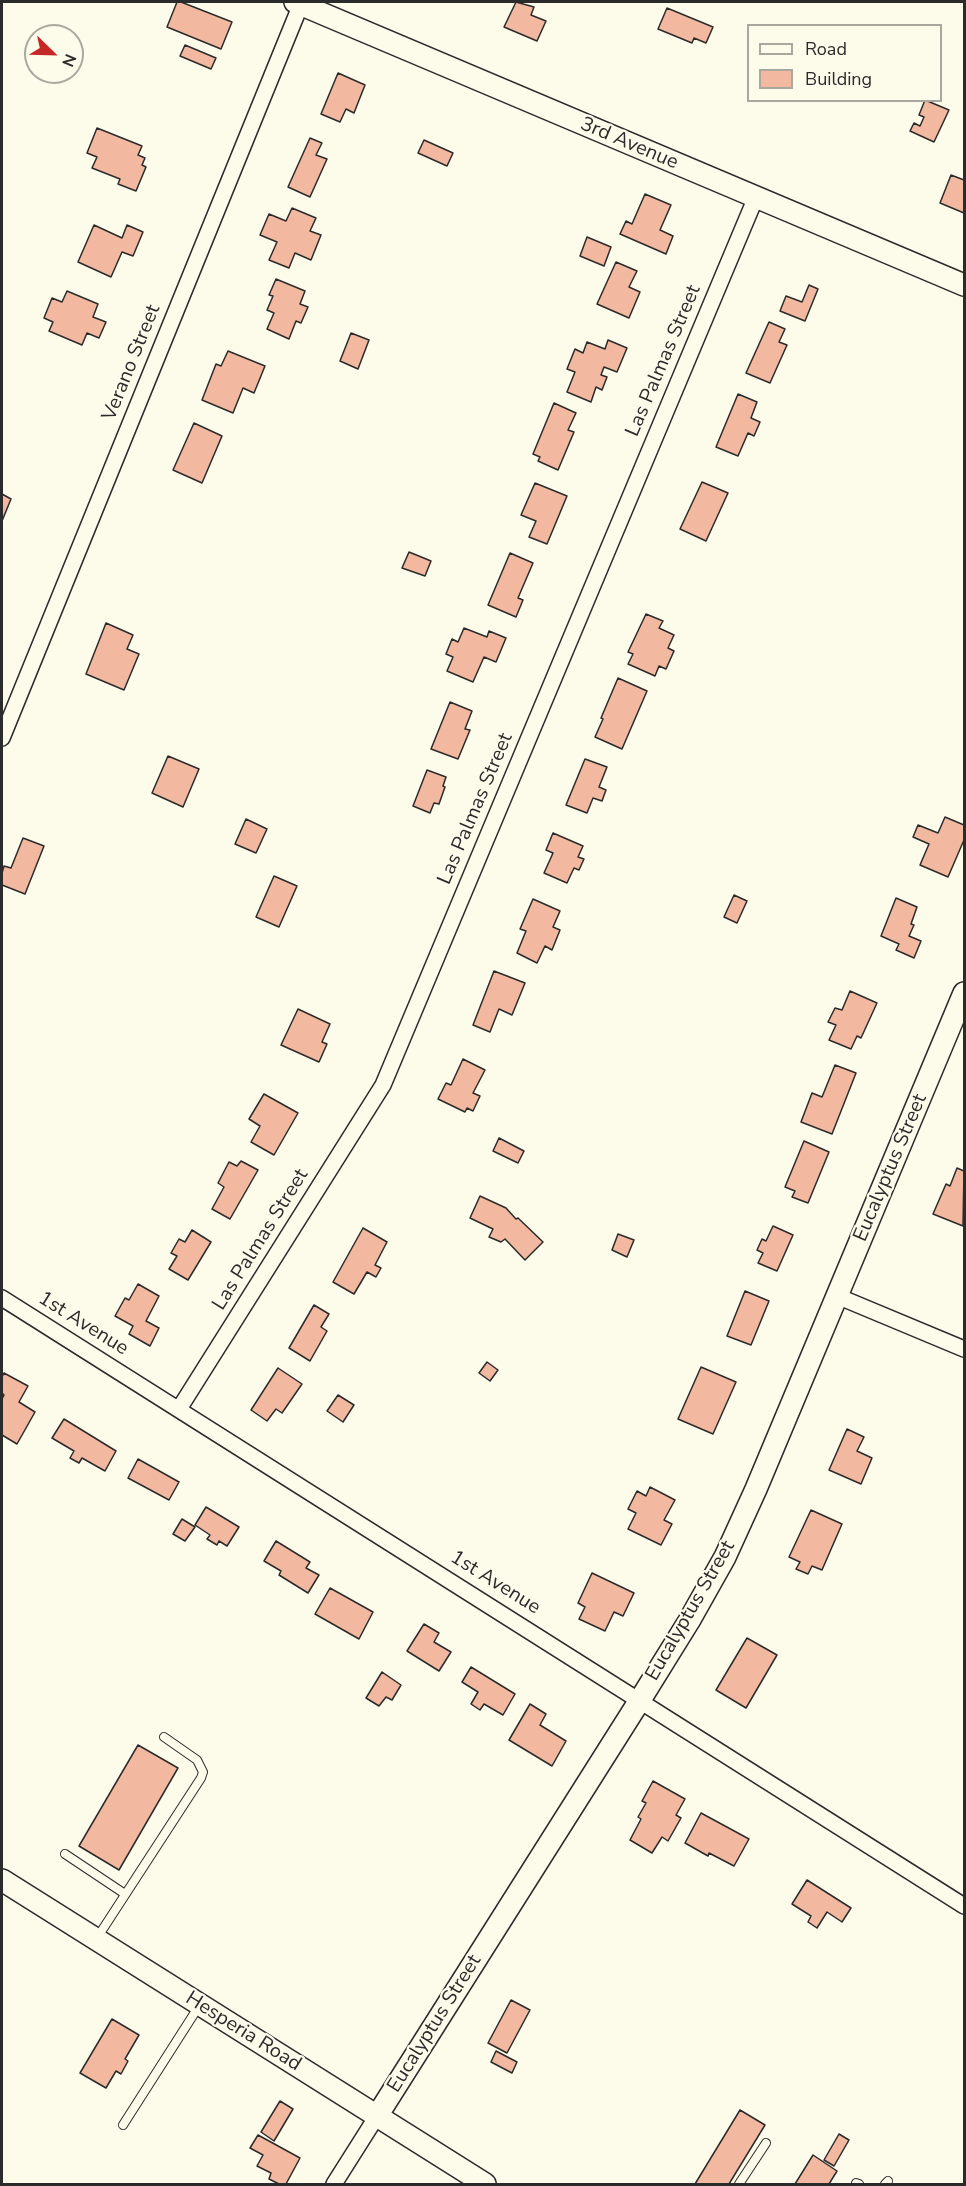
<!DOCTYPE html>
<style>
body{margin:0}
#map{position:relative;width:966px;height:2186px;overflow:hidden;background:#fdfbea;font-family:"Nunito Sans",sans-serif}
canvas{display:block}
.frame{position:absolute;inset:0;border:3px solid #2b2b2b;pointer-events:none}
.legend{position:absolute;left:747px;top:24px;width:195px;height:78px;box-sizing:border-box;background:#fdfbea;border:2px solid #a9a89e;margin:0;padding:8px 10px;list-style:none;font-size:18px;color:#2b2b2b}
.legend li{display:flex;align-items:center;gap:12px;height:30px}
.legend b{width:30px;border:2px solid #a9a89e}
.north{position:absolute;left:24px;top:24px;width:60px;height:60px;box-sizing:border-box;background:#fdfbea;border:2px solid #a9a89e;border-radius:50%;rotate:113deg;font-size:16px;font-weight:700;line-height:24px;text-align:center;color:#2b2b2b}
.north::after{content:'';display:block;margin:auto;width:21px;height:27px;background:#c62828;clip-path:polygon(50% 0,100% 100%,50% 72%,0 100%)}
</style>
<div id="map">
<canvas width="966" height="2186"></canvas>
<div class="frame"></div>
<ul class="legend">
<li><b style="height:8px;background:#fdfbea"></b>Road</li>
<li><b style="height:16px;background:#f2b8a0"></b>Building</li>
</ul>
<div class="north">N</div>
</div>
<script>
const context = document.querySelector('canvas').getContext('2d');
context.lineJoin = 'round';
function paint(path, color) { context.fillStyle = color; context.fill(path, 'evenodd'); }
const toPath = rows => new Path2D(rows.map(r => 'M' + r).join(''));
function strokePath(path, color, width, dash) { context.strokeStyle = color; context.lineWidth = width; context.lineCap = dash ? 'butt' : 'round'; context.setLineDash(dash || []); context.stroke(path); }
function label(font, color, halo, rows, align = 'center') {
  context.font = font + ' "Nunito Sans",sans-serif'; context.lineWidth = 4.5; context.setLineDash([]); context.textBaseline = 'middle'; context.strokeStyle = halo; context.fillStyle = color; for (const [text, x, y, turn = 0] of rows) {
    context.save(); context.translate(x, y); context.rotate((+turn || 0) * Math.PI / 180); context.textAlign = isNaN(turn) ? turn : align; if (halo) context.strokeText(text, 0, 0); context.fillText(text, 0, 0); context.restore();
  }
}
const building = toPath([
 [177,2,181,2,232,22,221,49,167,27,177,2],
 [516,2,534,7,531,15,546,21,537,41,504,27,516,2],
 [667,8,713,27,706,43,694,38,692,43,658,29,667,8],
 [185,45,216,58,211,69,180,56,185,45],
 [338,73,365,85,354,113,346,109,340,122,321,114,338,73],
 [925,100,949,110,934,142,910,131,914,123,920,126,924,117,919,115,925,100],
 [97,128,142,146,138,155,145,158,142,165,146,167,136,191,118,184,120,179,92,168,97,157,87,153,97,128],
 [310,138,322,143,316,155,327,159,310,197,288,187,310,138],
 [424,140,453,153,447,166,418,153,424,140],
 [951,175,964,180,964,213,940,203,951,175],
 [645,194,671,205,660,230,673,236,666,254,620,234,626,221,632,224,645,194],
 [292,208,316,218,310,231,321,235,311,260,295,253,289,268,269,260,277,242,260,235,269,214,286,221,292,208],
 [94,225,122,238,127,225,143,232,133,256,122,252,111,277,78,262,94,225],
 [587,237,611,247,604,266,580,256,587,237],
 [616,262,637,271,629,287,640,292,629,318,597,304,616,262],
 [276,279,305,291,300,304,308,307,301,323,296,321,289,339,267,329,274,313,267,310,273,296,269,295,276,279],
 [809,285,818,289,805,321,780,311,786,296,802,302,809,285],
 [67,291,98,304,93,317,106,322,99,338,87,333,82,345,49,331,53,322,44,318,52,298,62,302,67,291],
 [769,322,785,329,779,342,787,345,770,383,746,373,769,322],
 [351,333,369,340,358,369,340,361,351,333],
 [608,340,627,348,617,372,604,367,601,375,607,377,602,390,596,387,591,402,567,392,575,372,567,369,575,349,583,353,587,342,605,349,608,340],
 [228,351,265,366,254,393,243,388,233,413,202,400,216,364,221,366,228,351],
 [738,394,757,402,751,418,760,422,754,436,748,433,738,456,716,447,738,394],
 [554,403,576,413,568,430,574,432,558,470,538,461,540,457,533,454,554,403],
 [194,423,222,436,202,483,173,470,194,423],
 [702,482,728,493,706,541,680,529,702,482],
 [535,483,567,496,547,544,529,537,536,521,521,515,535,483],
 [2,494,11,499,2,521,2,494],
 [409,552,431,561,425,576,402,568,409,552],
 [510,553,533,563,518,598,523,600,516,617,488,605,510,553],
 [646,614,663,621,659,628,674,635,668,648,674,651,666,669,659,666,655,676,628,664,633,654,628,652,646,614],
 [106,623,133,635,127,649,139,654,124,690,86,674,106,623],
 [464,628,487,637,489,631,506,638,496,662,484,657,473,682,447,671,453,657,446,654,452,639,458,642,464,628],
 [618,678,647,691,622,749,595,737,603,719,601,718,618,678],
 [450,702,472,711,465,729,470,730,458,759,431,749,450,702],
 [168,756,199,769,183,807,152,793,168,756],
 [585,759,607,767,599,787,606,790,602,801,593,798,587,813,566,805,585,759],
 [427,770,446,777,443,786,445,787,439,804,434,803,430,813,413,806,427,770],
 [945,817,964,825,964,840,948,877,920,865,929,844,913,837,918,825,938,833,945,817],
 [246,819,267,829,256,853,235,844,246,819],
 [553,833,583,846,578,857,584,859,579,870,574,868,567,883,544,873,553,853,546,850,553,833],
 [23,838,44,846,25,894,2,885,2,873,4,866,11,868,23,838],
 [274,876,297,886,279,927,256,917,274,876],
 [734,895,747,901,737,923,724,917,734,895],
 [896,898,917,907,911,924,914,925,909,936,921,941,914,958,896,950,899,944,881,936,896,898],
 [533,899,560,911,553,927,560,930,552,950,545,946,537,963,517,953,526,931,520,929,533,899],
 [494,971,525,983,512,1015,499,1009,490,1032,473,1025,494,971],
 [850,991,877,1003,861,1038,857,1036,851,1049,829,1040,836,1025,828,1022,835,1008,842,1010,850,991],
 [298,1009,330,1024,322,1042,327,1044,319,1062,281,1045,298,1009],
 [463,1059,485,1070,473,1093,480,1096,473,1111,467,1108,465,1112,438,1099,446,1083,451,1085,463,1059],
 [835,1065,856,1073,832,1134,801,1122,812,1093,822,1097,835,1065],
 [264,1094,298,1113,274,1155,251,1142,260,1126,249,1119,264,1094],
 [499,1138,524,1151,518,1163,493,1151,499,1138],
 [804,1141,829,1152,808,1203,792,1197,795,1191,785,1187,804,1141],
 [241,1161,258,1170,230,1219,212,1209,224,1187,218,1183,229,1162,237,1166,241,1161],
 [957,1168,964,1171,963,1226,933,1214,946,1184,950,1186,957,1168],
 [480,1196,506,1208,516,1219,518,1218,543,1242,525,1260,505,1239,501,1242,489,1237,493,1229,470,1218,480,1196],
 [773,1226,793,1235,777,1271,758,1263,763,1253,757,1250,762,1239,766,1241,773,1226],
 [363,1228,387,1242,375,1265,381,1268,376,1277,367,1272,354,1294,333,1282,363,1228],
 [192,1230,211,1242,188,1280,169,1269,177,1256,171,1253,179,1239,185,1242,192,1230],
 [618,1234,634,1240,627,1257,612,1250,618,1234],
 [138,1284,159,1296,146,1321,159,1328,150,1346,129,1334,133,1326,115,1316,125,1298,129,1300,138,1284],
 [745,1291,769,1301,751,1345,727,1336,745,1291],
 [314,1305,329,1314,321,1327,327,1331,310,1361,289,1348,314,1305],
 [487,1362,498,1370,490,1381,479,1373,487,1362],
 [701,1367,736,1382,713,1434,678,1419,701,1367],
 [278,1368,302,1384,282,1413,276,1409,267,1421,251,1410,278,1368],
 [4,1373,28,1386,19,1402,35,1412,17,1444,2,1435,2,1399,4,1395,2,1393,2,1377,4,1373],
 [338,1395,354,1405,343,1422,327,1411,338,1395],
 [64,1419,116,1451,105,1471,82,1458,79,1463,70,1458,74,1451,52,1438,64,1419],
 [847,1429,864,1437,857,1451,872,1458,861,1484,829,1470,847,1429],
 [138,1459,179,1482,169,1500,128,1478,138,1459],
 [650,1487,675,1500,664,1520,672,1524,661,1545,628,1529,636,1513,628,1509,637,1491,646,1496,650,1487],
 [206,1507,239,1527,227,1546,219,1541,217,1545,207,1539,210,1535,195,1525,206,1507],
 [811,1510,842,1524,822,1570,812,1566,808,1574,796,1569,800,1562,789,1557,811,1510],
 [182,1519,195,1527,185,1541,173,1534,182,1519],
 [276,1541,310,1562,306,1568,319,1575,308,1593,279,1575,281,1571,264,1561,276,1541],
 [592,1573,634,1593,623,1616,614,1612,605,1631,579,1619,585,1607,578,1603,592,1573],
 [330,1588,373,1612,359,1639,315,1614,330,1588],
 [424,1624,439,1633,434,1642,451,1652,439,1671,407,1651,424,1624],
 [747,1638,777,1655,746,1708,716,1690,747,1638],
 [471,1667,515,1694,503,1715,484,1704,480,1710,471,1704,478,1692,462,1682,471,1667],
 [382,1672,401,1685,392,1700,386,1697,379,1706,366,1698,382,1672],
 [530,1704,546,1714,540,1725,566,1741,552,1766,509,1740,530,1704],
 [138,1745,178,1768,119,1870,79,1846,138,1745],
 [653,1781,685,1799,676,1815,681,1818,668,1841,662,1837,652,1853,630,1840,641,1819,638,1817,646,1803,642,1801,653,1781],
 [701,1813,749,1839,734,1866,709,1853,708,1856,685,1843,701,1813],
 [807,1880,851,1908,842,1922,827,1912,817,1928,808,1922,811,1916,792,1904,807,1880],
 [511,2000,530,2010,507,2053,488,2043,511,2000],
 [112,2019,139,2035,125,2059,128,2061,121,2074,116,2071,106,2088,80,2073,112,2019],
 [496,2051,517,2062,512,2073,491,2062,496,2051],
 [280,2101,293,2109,274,2141,261,2132,280,2101],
 [740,2110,765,2125,729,2184,695,2184,740,2110],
 [839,2134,849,2140,834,2166,824,2160,839,2134],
 [258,2135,300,2158,286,2184,279,2184,269,2179,271,2173,257,2166,263,2155,250,2148,258,2135],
 [813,2155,837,2171,829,2184,795,2184,813,2155]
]);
paint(building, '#f2b8a0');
strokePath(building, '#2b2b2b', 1.5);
const lane = toPath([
 [65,1854,125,1894],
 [97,1938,201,1778,203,1772,197,1760,164,1737],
 [123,2125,199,2006],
 [856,2183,859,2184],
 [739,2184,766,2143],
 [885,2184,888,2181]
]);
const street = toPath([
 [2,738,301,4],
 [837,1296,964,1349],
 [2,1298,964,1906],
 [179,1409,383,1085,756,197],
 [334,2184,377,2116]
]);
const secondary = toPath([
 [295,2,964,285],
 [2,1880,485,2184],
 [377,2116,640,1700,689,1621,725,1557,756,1489,964,993]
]);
strokePath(lane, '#2b2b2b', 10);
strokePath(street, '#2b2b2b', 18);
strokePath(secondary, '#2b2b2b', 24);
strokePath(lane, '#fdfbea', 8);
strokePath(street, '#fdfbea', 15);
strokePath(secondary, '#fdfbea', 21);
label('20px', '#2b2b2b', '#fdfbea', [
 ["3rd Avenue",629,144,23],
 ["Las Palmas Street",664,361,-67],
 ["Verano Street",132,363,-68],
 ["Las Palmas Street",476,809,-67],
 ["Eucalyptus Street",891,1168,-67],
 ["Las Palmas Street",261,1240,-58],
 ["1st Avenue",83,1324,32],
 ["1st Avenue",495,1583,32],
 ["Eucalyptus Street",691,1611,-60],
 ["Eucalyptus Street",435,2024,-58],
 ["Hesperia Road",243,2032,32]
]);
</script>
